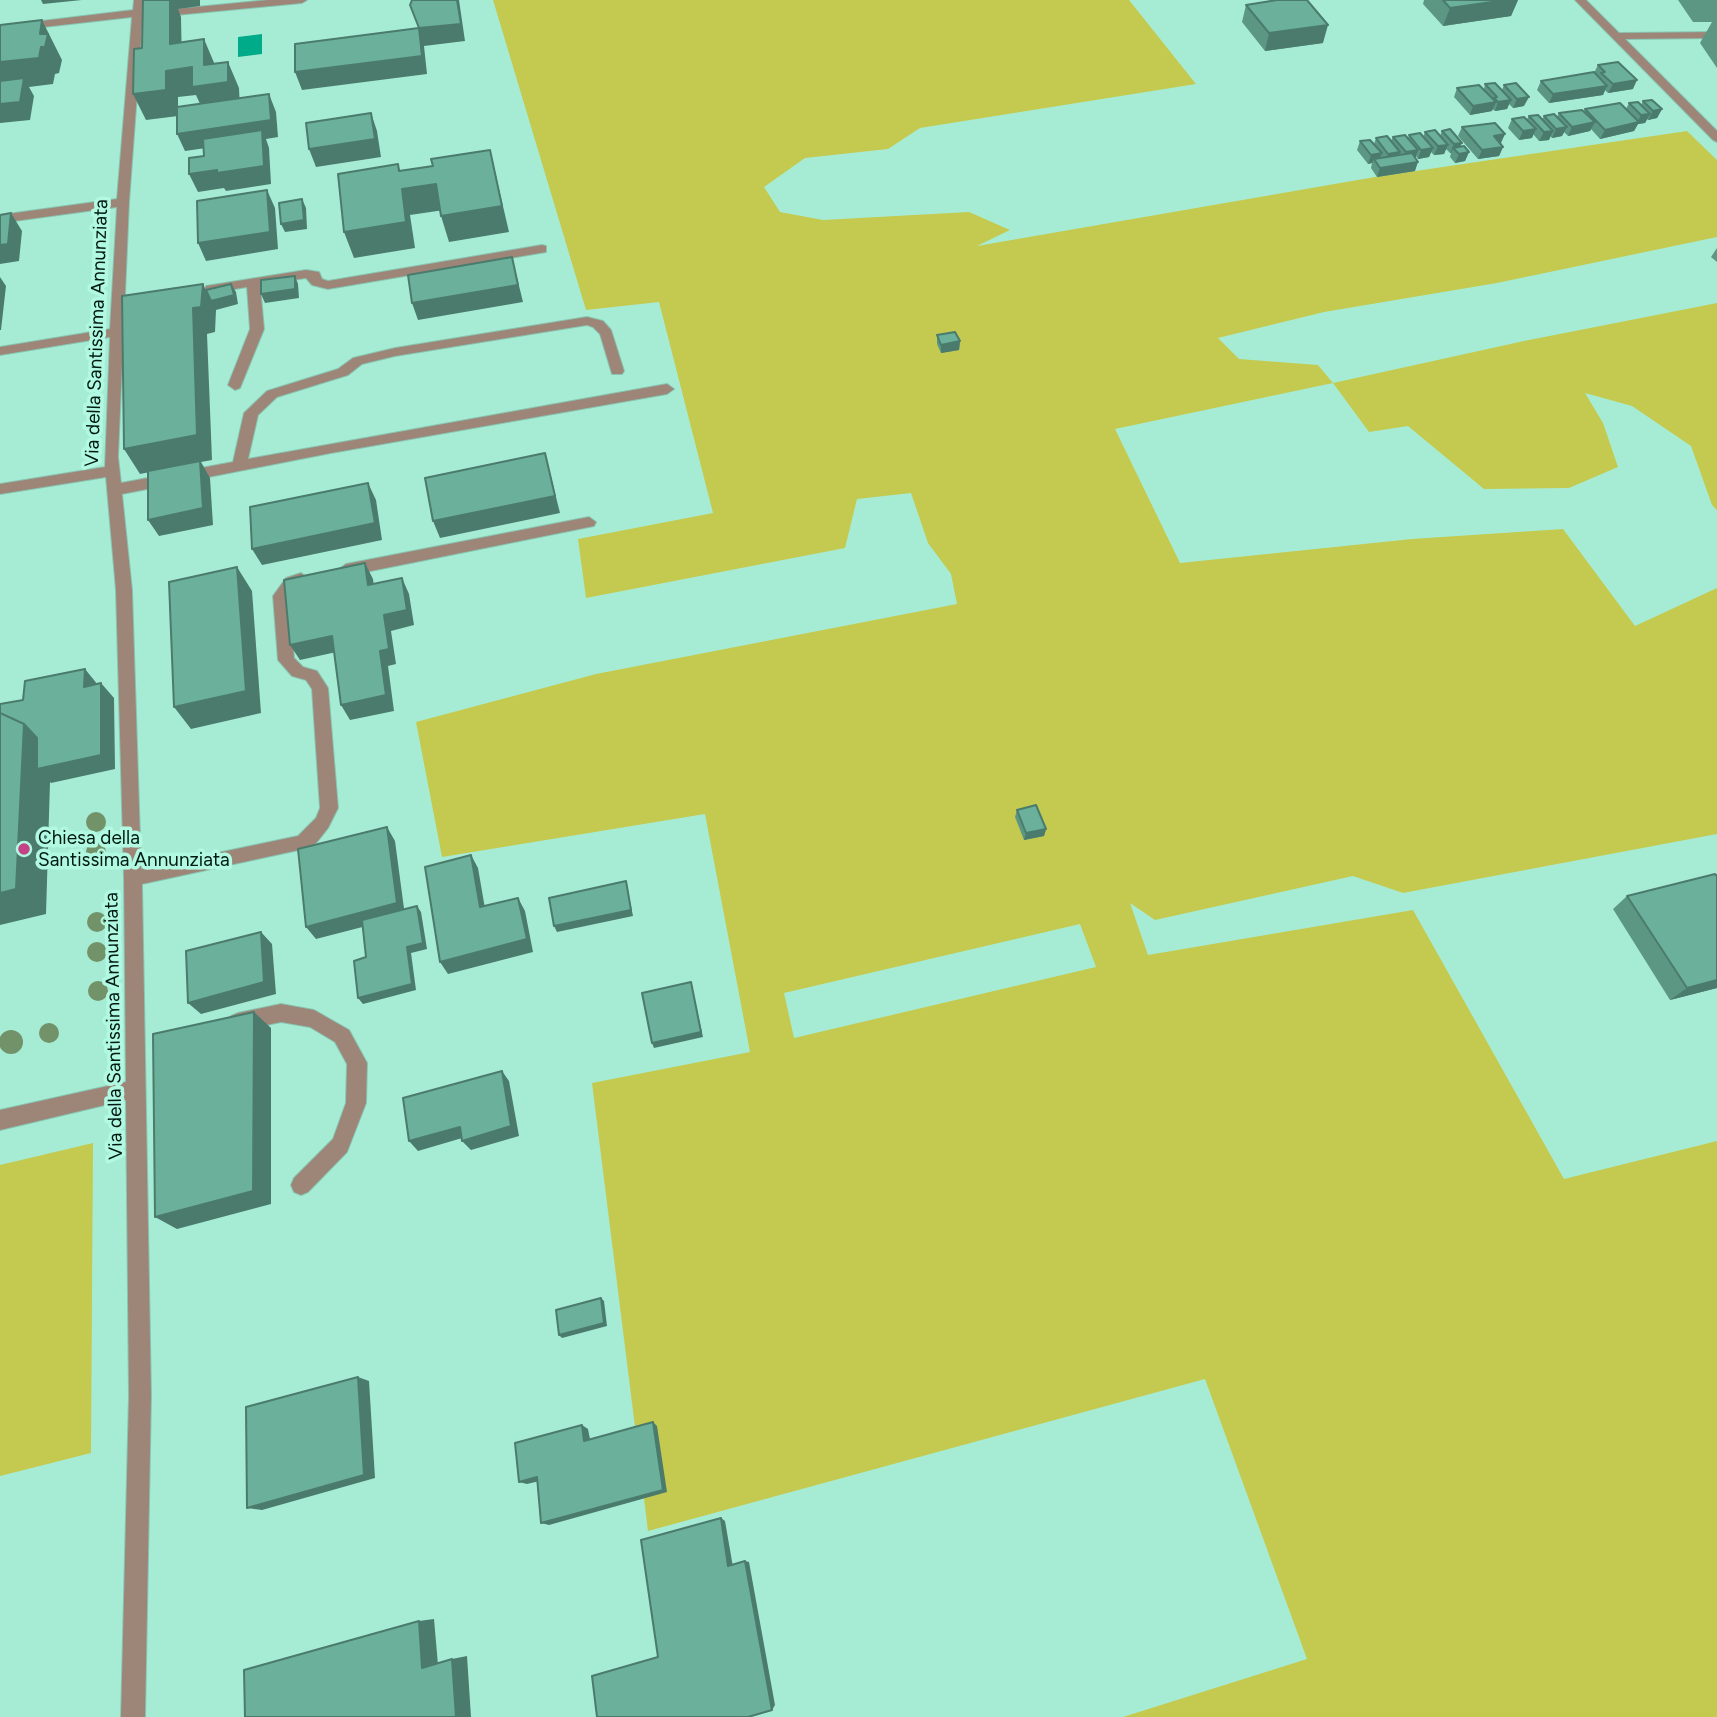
<!DOCTYPE html>
<style>
body{margin:0}
canvas{display:block;background:#a6ecd5}
</style>
<canvas width="1717" height="1717"></canvas>
<script>
const context = document.querySelector('canvas').getContext('2d');
context.lineJoin = 'round';
function paint(path, color) { context.fillStyle = color; context.fill(path, 'evenodd'); }
const toPath = rows => new Path2D(rows.map(r => 'M' + r).join(''));
function strokePath(path, color, width, dash) { context.strokeStyle = color; context.lineWidth = width; context.lineCap = dash ? 'butt' : 'round'; context.setLineDash(dash || []); context.stroke(path); }
function label(font, color, halo, rows, align = 'center') {
  context.font = font + ' Figtree,sans-serif'; context.lineWidth = 7; context.setLineDash([]); context.textBaseline = 'middle'; context.strokeStyle = halo; context.fillStyle = color; for (const [text, x, y, turn = 0] of rows) {
    context.save(); context.translate(x, y); context.rotate((+turn || 0) * Math.PI / 180); context.textAlign = isNaN(turn) ? turn : align; if (halo) context.strokeText(text, 0, 0); context.fillText(text, 0, 0); context.restore();
  }
}
paint(toPath([
 [493,0,1129,0,1196,84,920,128,888,149,805,158,764,187,780,212,823,220,969,212,1010,230,977,246,1375,177,1687,131,1717,160,1717,237,1497,283,1324,312,1218,338,1239,359,1318,365,1333,383,1524,341,1717,303,1717,510,1712,505,1691,446,1632,406,1585,393,1603,423,1618,467,1569,488,1484,489,1408,426,1369,432,1333,383,1115,429,1180,563,1412,539,1563,529,1635,626,1717,588,1717,834,1403,893,1353,876,1155,920,1130,903,1148,955,1413,910,1564,1179,1717,1141,1717,1717,1123,1717,1307,1659,1205,1379,648,1531,592,1083,750,1052,705,814,442,857,416,722,596,674,957,604,951,574,928,543,911,493,857,499,845,548,586,598,578,539,713,513,659,302,586,310],
 [1080,924,1096,967,794,1038,784,993],
 [93,1143,91,1453,0,1476,0,1165]
]), '#c4ca4f');
paint(toPath([
 [262,34,262,54,238,57,238,37]
]), '#00ab89');
const minor = toPath([
 [134,0,144,0,129,202,118,457,121,483,233,462,244,413,267,391,338,369,353,358,395,348,587,317,603,321,611,330,624,371,622,374,612,374,600,334,593,327,587,325,395,356,362,364,348,375,277,397,258,415,248,459,667,384,674,389,667,394,331,453,122,494,132,590,141,869,298,836,316,818,320,808,312,689,306,680,292,676,278,660,273,596,286,578,301,573,309,579,306,583,296,586,289,597,294,658,303,667,317,671,328,688,338,808,328,828,317,842,308,848,142,884,151,1396,145,1717,121,1717,129,1396,126,1100,0,1130,0,1110,126,1082,124,878,116,590,106,477,0,494,0,484,105,467,110,337,0,355,0,347,110,329,117,207,0,223,0,215,117,199,132,17,0,32,0,26,133,10,134,0],
 [268,0,307,0,302,3,155,17,150,14,155,11,268,0],
 [1575,0,1586,0,1619,33,1717,32,1717,38,1625,39,1717,131,1717,142,1713,140,1575,0],
 [542,245,546,246,546,252,328,289,312,285,306,278,260,285,264,329,240,388,235,390,228,385,250,329,247,287,211,293,205,289,206,286,306,270,319,272,322,279,328,281,542,245],
 [589,517,596,522,594,526,346,576,338,570,346,564,589,517],
 [281,1004,314,1010,349,1030,367,1063,366,1103,347,1152,308,1192,301,1195,294,1192,291,1185,294,1178,333,1139,346,1103,347,1064,335,1042,310,1027,281,1022,238,1031,231,1028,229,1022,231,1016,238,1013,281,1004]
]);
strokePath(minor, '#88c6b2', 2);
paint(minor, '#9d8678');
context.fillStyle = '#729369';
for (const [x, y, r] of [
 [96,822,10],
 [96,852,10],
 [97,922,10],
 [97,952,10],
 [98,991,10],
 [49,1033,10],
 [11,1042,12]
]) { context.beginPath(); context.arc(x, y, r, 0, 2 * Math.PI); context.fill(); }
paint(toPath([
 [1424,0,1518,0,1511,16,1443,26,1423,4],
 [1678,0,1717,0,1717,68,1700,43,1712,22,1693,22],
 [1246,5,1323,43,1265,51,1242,22],
 [1598,65,1633,89,1608,93,1605,90,1603,95,1549,103,1537,90,1541,81,1594,73],
 [1485,84,1502,90,1504,85,1524,106,1513,108,1509,104,1507,109,1495,111,1492,109,1492,111,1470,115,1454,97,1457,88,1484,89],
 [1643,101,1662,109,1657,118,1648,120,1647,119,1645,123,1638,124,1634,131,1600,139,1591,129,1590,131,1568,136,1564,132,1562,136,1552,138,1550,136,1549,140,1539,141,1533,134,1532,138,1519,140,1508,128,1512,119,1527,119,1529,116,1542,120,1544,116,1557,117,1559,113,1584,111,1585,109,1626,109,1629,103,1641,105],
 [1462,127,1501,143,1503,147,1499,156,1478,159,1458,136],
 [1442,131,1460,147,1469,152,1465,161,1455,163,1450,157,1451,153,1450,153,1446,149,1444,154,1434,155,1431,152,1429,157,1418,159,1416,156,1415,171,1377,177,1371,168,1372,163,1368,164,1357,150,1360,141,1374,144,1376,138,1391,141,1393,137,1408,138,1409,135,1423,137,1425,132,1440,136],
 [1717,248,1717,262,1711,257],
 [937,335,960,341,959,350,941,353,937,344],
 [1017,810,1046,829,1044,836,1024,840,1015,817],
 [1627,896,1717,988,1670,1000,1613,909]
]), '#5c9784');
paint(toPath([
 [41,0,82,0,43,4],
 [149,0,200,0,200,6,178,9,181,17,182,69,204,65,204,39,215,65,228,62,239,88,240,108,204,113,196,95,178,97,178,116,146,120,133,94,166,71,170,44],
 [457,0,459,0,465,41,424,46,419,28],
 [1506,0,1518,0,1511,16,1443,26,1450,8],
 [42,20,62,60,59,73,55,74,53,84,29,87,34,96,30,120,0,123,0,62,40,34],
 [1328,25,1323,43,1265,51,1269,33],
 [419,28,424,46,427,74,302,90,295,72],
 [1637,80,1633,89,1608,93,1613,84],
 [1607,86,1603,95,1549,103,1553,94],
 [269,94,276,112,278,137,266,139,269,148,271,184,226,191,224,188,198,192,189,174,262,140,185,151,177,134],
 [1529,97,1524,106,1513,108,1517,99],
 [1511,100,1507,109,1495,111,1498,102],
 [1496,102,1492,111,1470,115,1473,106],
 [1662,109,1657,118,1648,120,1653,111],
 [371,113,377,131,381,157,316,167,309,149],
 [1650,114,1645,123,1638,124,1634,131,1600,139,1605,130,1637,123,1641,115],
 [1595,122,1590,131,1568,136,1572,127],
 [1567,127,1562,136,1552,138,1556,129],
 [1536,129,1532,138,1519,140,1523,131],
 [1553,131,1549,140,1539,141,1544,132],
 [1505,134,1501,143,1490,145,1494,136],
 [1462,143,1458,152,1453,148,1451,153,1450,153,1454,144],
 [1448,145,1444,154,1434,155,1438,146],
 [1503,147,1499,156,1478,159,1482,150],
 [1433,148,1429,157,1418,159,1421,150],
 [490,150,509,232,449,242,441,216],
 [1418,150,1415,159,1402,161,1406,152],
 [1400,152,1397,161,1385,163,1388,154],
 [1469,152,1465,161,1455,163,1459,154],
 [1382,153,1378,162,1374,159,1372,163,1368,164,1371,155],
 [1418,162,1415,171,1377,177,1380,168],
 [398,164,405,188,436,184,444,210,410,215,415,248,354,258,344,232,399,171],
 [267,190,275,208,278,249,206,261,198,243],
 [302,199,306,208,307,229,285,232,281,224],
 [11,213,22,231,19,261,0,264,0,245],
 [512,257,523,302,418,320,412,303],
 [295,276,298,284,299,298,265,303,261,294],
 [0,277,6,286,1,330,0,330],
 [203,284,211,301,231,284,236,292,238,304,216,310,215,332,207,334,212,460,201,462,210,478,213,525,159,536,148,520,200,462,140,474,124,449,193,308],
 [960,341,959,350,941,353,941,345],
 [545,453,560,513,440,538,433,521],
 [368,483,376,500,382,540,262,565,252,549],
 [365,563,373,579,376,601,368,585],
 [237,567,252,591,261,713,191,729,174,707],
 [402,578,409,594,414,625,391,631,396,664,388,666,394,711,350,720,341,705,380,651,384,615],
 [332,636,341,651,300,660,290,645],
 [85,669,98,685,84,687],
 [101,683,114,698,115,769,51,783,50,782,46,914,0,925,0,893,24,724],
 [387,827,395,841,405,916,316,939,306,927],
 [1046,829,1044,836,1024,840,1026,833],
 [471,855,478,868,487,920,480,907],
 [626,881,633,916,557,932,554,926],
 [518,898,525,911,533,952,448,974,440,962],
 [417,906,421,912,427,949,411,953,416,990,363,1004,358,998,407,947],
 [261,932,272,944,276,994,201,1014,188,1003],
 [1717,980,1717,988,1670,1000,1687,988],
 [692,988,703,1037,654,1048,652,1043],
 [254,1012,271,1028,271,1204,177,1229,155,1217],
 [502,1071,509,1081,519,1136,471,1150,462,1141],
 [460,1127,469,1136,418,1151,409,1141],
 [601,1298,604,1301,607,1326,562,1338,559,1335],
 [358,1377,369,1381,375,1478,262,1510,247,1508],
 [653,1422,657,1426,667,1492,549,1525,541,1523],
 [582,1425,588,1429,591,1444,584,1441],
 [537,1477,544,1480,527,1484,519,1482],
 [721,1518,725,1521,733,1567,728,1566],
 [745,1561,749,1562,775,1705,772,1710],
 [434,1619,438,1665,422,1668,419,1621],
 [467,1656,471,1717,456,1717,452,1659]
]), '#4b7b6c');
const building = toPath([
 [143,0,170,0,170,44,204,39,204,65,228,62,228,82,192,87,192,67,166,71,166,90,133,94,134,49,142,48,143,0],
 [412,0,457,0,461,24,419,28,410,5,412,0],
 [1277,0,1307,0,1328,25,1269,33,1246,5,1277,0],
 [1443,0,1506,0,1450,8,1443,0],
 [42,20,40,34,48,34,45,47,41,47,39,58,0,62,0,25,42,20],
 [419,28,422,56,295,72,295,44,419,28],
 [1618,62,1637,80,1613,84,1601,73,1605,72,1598,65,1618,62],
 [1594,72,1607,86,1553,94,1541,81,1594,72],
 [24,78,20,102,0,104,0,81,24,78],
 [1495,83,1511,100,1498,102,1494,98,1497,97,1485,84,1495,83],
 [1516,83,1529,97,1517,99,1504,85,1516,83],
 [1479,85,1496,102,1473,106,1457,88,1479,85],
 [269,94,271,120,177,134,177,107,269,94],
 [1652,100,1662,109,1653,111,1643,101,1652,100],
 [1638,102,1650,114,1641,115,1629,103,1638,102],
 [1620,103,1639,122,1605,130,1585,109,1620,103],
 [1582,110,1595,122,1572,127,1559,113,1582,110],
 [371,113,375,139,309,149,306,123,371,113],
 [1554,114,1567,127,1556,129,1544,116,1554,114],
 [1538,115,1553,131,1544,132,1529,116,1538,115],
 [1524,117,1536,129,1523,131,1512,119,1524,117],
 [1495,123,1505,134,1494,136,1503,147,1482,150,1462,127,1495,123],
 [1450,129,1462,143,1454,144,1442,131,1450,129],
 [262,130,264,166,217,173,217,170,189,174,189,158,204,156,203,139,262,130],
 [1435,130,1448,145,1438,146,1425,132,1435,130],
 [1420,133,1433,148,1421,150,1409,135,1420,133],
 [1405,135,1418,150,1406,152,1393,137,1405,135],
 [1387,136,1400,152,1388,154,1376,138,1387,136],
 [1370,140,1382,153,1371,155,1360,141,1370,140],
 [1464,146,1469,152,1459,154,1453,148,1464,146],
 [490,150,502,206,441,216,436,184,402,189,406,222,344,232,338,174,398,164,399,171,433,166,431,159,490,150],
 [1412,153,1418,162,1380,168,1374,159,1412,153],
 [267,190,270,232,198,243,197,201,267,190],
 [302,199,304,220,281,224,279,203,302,199],
 [11,213,8,244,0,245,0,215,11,213],
 [512,257,518,285,412,303,408,275,512,257],
 [295,276,295,289,261,294,261,280,295,276],
 [203,284,201,307,193,308,197,435,124,449,122,296,203,284],
 [231,284,234,295,211,301,206,290,231,284],
 [955,332,960,341,941,345,937,335,955,332],
 [545,453,555,496,433,521,425,478,545,453],
 [200,461,203,508,148,520,148,471,200,461],
 [368,483,375,523,252,549,250,507,368,483],
 [365,563,368,585,402,578,407,610,384,615,389,649,380,651,386,695,341,705,332,636,290,645,284,580,365,563],
 [237,567,246,691,174,707,169,582,237,567],
 [85,669,84,687,101,683,101,755,37,769,37,738,24,724,0,713,0,704,23,700,25,681,85,669],
 [0,713,24,724,16,889,0,893,0,713],
 [1036,805,1046,829,1026,833,1017,810,1036,805],
 [387,827,397,903,306,927,298,849,387,827],
 [471,855,480,907,518,898,527,939,440,962,425,867,471,855],
 [1715,874,1717,876,1717,980,1687,988,1627,896,1715,874],
 [626,881,631,910,554,926,549,898,626,881],
 [417,906,423,943,407,947,412,984,358,998,354,961,366,957,362,920,417,906],
 [261,932,264,982,188,1003,186,951,261,932],
 [691,982,701,1032,652,1043,642,993,691,982],
 [254,1012,253,1191,155,1217,153,1034,254,1012],
 [502,1071,511,1126,462,1141,460,1127,409,1141,403,1098,502,1071],
 [601,1298,604,1323,559,1335,556,1310,601,1298],
 [358,1377,364,1475,247,1508,246,1407,358,1377],
 [653,1422,663,1490,541,1523,537,1477,519,1482,515,1443,582,1425,584,1441,653,1422],
 [721,1518,728,1566,745,1561,772,1710,748,1717,597,1717,592,1676,658,1657,641,1540,721,1518],
 [419,1621,422,1668,452,1659,456,1717,245,1717,244,1670,419,1621]
]);
paint(building, '#6bb09a');
strokePath(building, '#4b7b6c', 2);
for (const [x, y, r, color] of [
 [24,849,7,"#c64287"]
]) { const dot = new Path2D(); dot.arc(x, y, r, 0, 2 * Math.PI); context.fillStyle = color; context.fill(dot); strokePath(dot, '#b2f9e2', 2.5); }
label('19px', '#001912', '#b2f9e2', [
 ["Via della Santissima Annunziata",97,333,-88],
 ["Via della Santissima Annunziata",114,1026,-91]
]);
label('19px', '#001912', '#b2f9e2', [
 ["Chiesa della",38,838],
 ["Santissima Annunziata",38,860]
], 'left');
</script>
